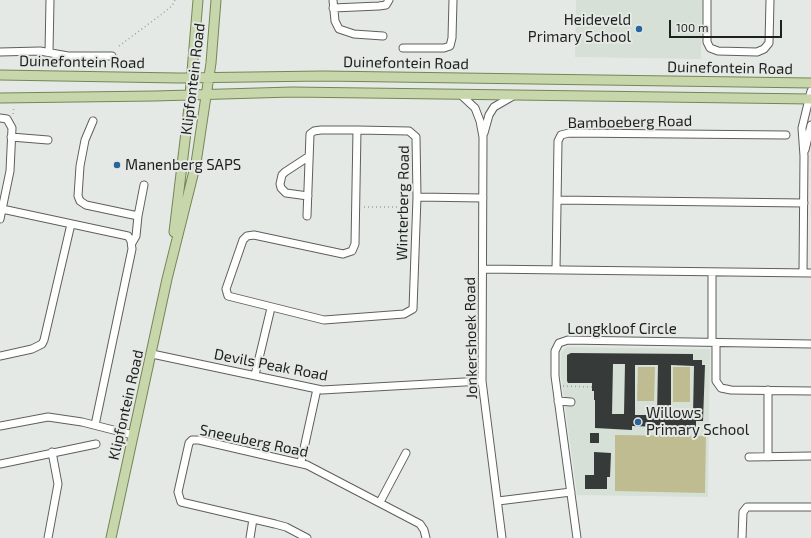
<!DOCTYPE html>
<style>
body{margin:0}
#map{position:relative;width:811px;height:538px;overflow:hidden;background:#e5e9e5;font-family:"Exo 2",sans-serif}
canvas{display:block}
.scale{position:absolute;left:669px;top:20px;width:113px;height:18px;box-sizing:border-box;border:2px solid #1e201e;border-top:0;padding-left:5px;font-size:12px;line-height:14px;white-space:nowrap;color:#1e201e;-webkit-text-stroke:3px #e5e9e5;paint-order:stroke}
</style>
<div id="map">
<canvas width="811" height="538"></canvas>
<div class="scale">100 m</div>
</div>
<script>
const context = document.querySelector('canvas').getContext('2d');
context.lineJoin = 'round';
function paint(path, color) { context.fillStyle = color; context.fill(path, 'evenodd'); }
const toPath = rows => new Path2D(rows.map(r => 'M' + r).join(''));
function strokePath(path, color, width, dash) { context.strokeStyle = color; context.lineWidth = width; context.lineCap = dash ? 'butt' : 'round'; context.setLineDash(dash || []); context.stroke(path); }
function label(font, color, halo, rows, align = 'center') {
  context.font = font + ' "Exo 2",sans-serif'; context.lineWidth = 4; context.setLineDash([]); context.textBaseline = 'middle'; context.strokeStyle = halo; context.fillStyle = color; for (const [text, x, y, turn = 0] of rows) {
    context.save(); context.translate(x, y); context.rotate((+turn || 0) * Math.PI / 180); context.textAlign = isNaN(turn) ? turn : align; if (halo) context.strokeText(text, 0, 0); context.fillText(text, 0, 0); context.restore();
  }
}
paint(toPath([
 [576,0,702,0,701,59,575,57],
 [567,347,710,349,708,497,577,495,561,375,561,352]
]), '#d6e0d6');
paint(toPath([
 [638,367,655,367,654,401,637,401],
 [673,367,690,367,690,402,673,402],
 [615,435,706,436,705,493,615,491]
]), '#c0bc91');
paint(toPath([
 [571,353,693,354,693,360,702,360,702,365,705,365,703,421,696,421,696,428,632,426,632,430,595,428,595,400,594,400,594,391,592,391,592,383,568,383,567,381,567,355],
 [613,364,625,364,624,414,612,414],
 [635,365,658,365,657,415,635,415],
 [671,365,694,366,693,415,671,414],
 [590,433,599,433,599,443,590,443],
 [594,452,611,453,610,477,607,477,607,489,585,489,585,475,594,475]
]), '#363b39');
const minor = toPath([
 [333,0,335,21,339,29,354,34,383,36],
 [707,0,707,42,710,48,718,51,757,52,764,49,769,43,770,0],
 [333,8,379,6,386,5,389,0],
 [403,48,444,48,450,46,452,38,453,0],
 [0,52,40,51,68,56,112,56],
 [49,52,50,0],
 [461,95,475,108,480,121,483,137,482,381,502,538],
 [0,118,7,119,12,128,10,171,0,219],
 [93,121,85,140,80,166,78,196,80,201,86,205,138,216,136,236,132,243],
 [357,130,409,131,416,137,417,197,413,309,404,314,324,320,228,296,226,289,243,240,247,236,254,235,343,254,352,251,355,244,357,130],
 [484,133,489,115,494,107,513,96],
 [11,137,48,140],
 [805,150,811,125],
 [308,196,286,193,281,188,280,184,282,175,285,172,308,157],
 [417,197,483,198],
 [557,200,804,203],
 [2,209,128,236,131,241,132,249,95,425],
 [138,216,144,185],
 [307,216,310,134,314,131,321,130,357,130],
 [483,269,811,273],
 [556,270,558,141,561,135,569,133,786,135],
 [803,273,804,156,802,128,811,91],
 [712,342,712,272],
 [716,343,716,381,721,388,731,390,811,391],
 [152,354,322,390,482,381],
 [0,356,32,349,42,344,44,340,71,224],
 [255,375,271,308],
 [558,401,571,402],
 [0,426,48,417,82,422,133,435],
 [749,457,811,456],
 [768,457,768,390],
 [301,462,317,389],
 [0,464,96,444],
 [498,501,571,492],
 [380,502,406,453],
 [48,538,58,484,52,452],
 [250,538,253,519],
 [307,538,286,527,275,524,181,502,178,492,189,443,192,440,199,440,307,465,420,524,424,530,426,538],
 [577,538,555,376,555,351,559,343,568,340,811,344],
 [742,538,743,512,747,507,811,507]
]);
const major = toPath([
 [0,75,178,78,323,76,811,83],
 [0,98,155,96,292,92,811,99],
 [174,232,189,107,198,0],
 [111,538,167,279,196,163,211,63,216,0]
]);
strokePath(minor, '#5d605d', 9);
strokePath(major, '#758655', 11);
strokePath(toPath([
 [119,46,162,14,172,6,175,0],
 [13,114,14,106],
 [364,207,410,207],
 [563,386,592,387]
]), '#9ea19e', 1.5, [1, 3]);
strokePath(minor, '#fff', 7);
strokePath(major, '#c8d7ab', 9);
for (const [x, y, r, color] of [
 [639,29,4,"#29659c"],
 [117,165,4,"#29659c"],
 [638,422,4,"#29659c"]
]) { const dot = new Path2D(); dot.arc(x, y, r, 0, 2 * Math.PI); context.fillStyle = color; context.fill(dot); strokePath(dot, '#e5e9e5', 1.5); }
label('15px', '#1e201e', '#e5e9e5', [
 ["Heideveld",631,20,"right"],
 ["Primary School",631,37,"right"],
 ["Manenberg SAPS",125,165],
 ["Willows",646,413],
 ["Primary School",646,430]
], 'left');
label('15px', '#1e201e', '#e5e9e5', [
 ["Duinefontein Road",82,62,1],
 ["Duinefontein Road",406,63,1],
 ["Duinefontein Road",730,68,1],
 ["Klipfontein Road",193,79,-83],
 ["Bamboeberg Road",630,122,-1],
 ["Winterberg Road",403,203,-89],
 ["Longkloof Circle",622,329],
 ["Jonkershoek Road",471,338,-91],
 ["Devils Peak Road",271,365,11],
 ["Klipfontein Road",126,405,-77],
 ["Sneeuberg Road",254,441,12]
]);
</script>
